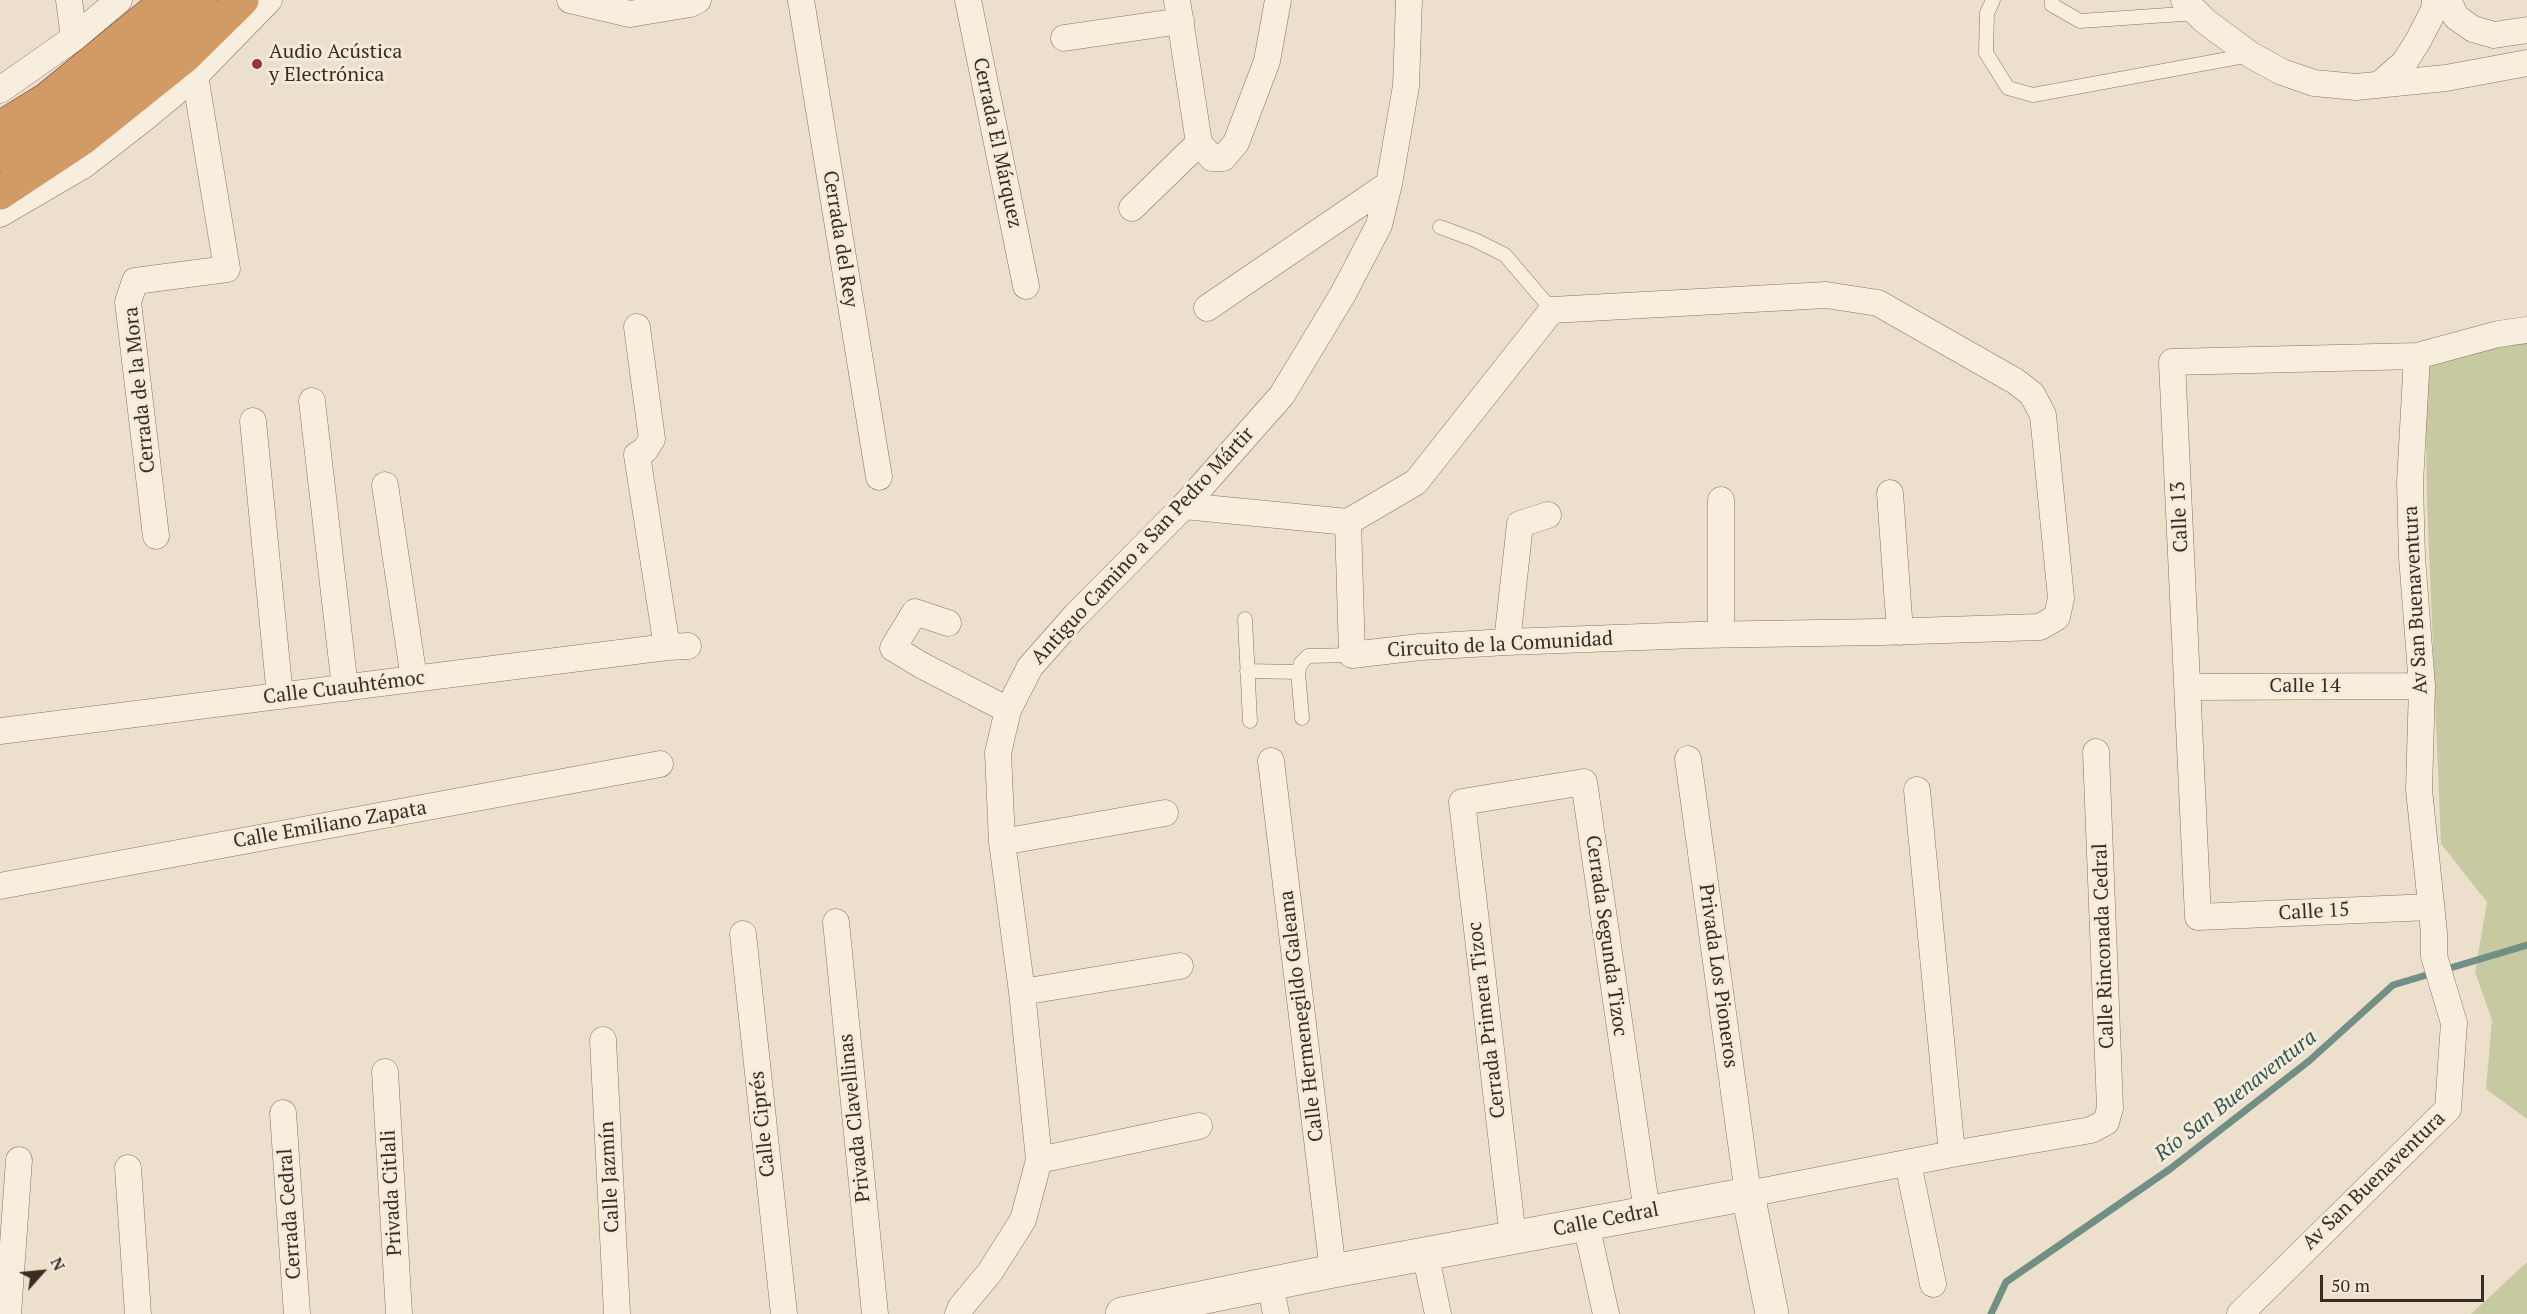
<!DOCTYPE html>
<meta charset="utf-8">
<style>
body{margin:0}
#map{position:relative;width:2527px;height:1314px;overflow:hidden;background:#ece0cc;font-family:"PT Serif",serif}
canvas{display:block}
.north{position:absolute;left:12px;top:1242px;width:60px;height:60px;-webkit-text-stroke:4px #f4ebdb;paint-order:stroke;rotate:63deg;font-size:16px;font-weight:700;line-height:24px;text-align:center;color:#3a2c23}
.north::after{content:'';display:block;margin:auto;width:21px;height:27px;background:#3a2c23;clip-path:polygon(50% 0,100% 100%,50% 72%,0 100%)}
.scale{position:absolute;left:2320px;top:1275px;width:164px;height:27px;box-sizing:border-box;border:3px solid #3a2c23;border-top:0;padding-left:8px;font-size:18px;line-height:21px;white-space:nowrap;color:#3a2c23;-webkit-text-stroke:4px #f4ebdb;paint-order:stroke}
</style>
<div id="map">
<canvas width="2527" height="1314"></canvas>
<div class="north">N</div>
<div class="scale">50 m</div>
</div>
<script>
const context = document.querySelector('canvas').getContext('2d');
context.lineJoin = 'round';
function paint(path, color) { context.fillStyle = color; context.fill(path, 'evenodd'); }
const toPath = rows => new Path2D(rows.map(r => 'M' + r).join(''));
function strokePath(path, color, width, dash) { context.strokeStyle = color; context.lineWidth = width; context.lineCap = dash ? 'butt' : 'round'; context.setLineDash(dash || []); context.stroke(path); }
function label(font, color, halo, rows, align = 'center') {
  context.font = font + ' "PT Serif",serif'; context.lineWidth = 6; context.setLineDash([]); context.textBaseline = 'middle'; context.strokeStyle = halo; context.fillStyle = color; for (const [text, x, y, turn = 0] of rows) {
    context.save(); context.translate(x, y); context.rotate((+turn || 0) * Math.PI / 180); context.textAlign = isNaN(turn) ? turn : align; if (halo) context.strokeText(text, 0, 0); context.fillText(text, 0, 0); context.restore();
  }
}
paint(toPath([
 [2527,341,2527,1119,2486,1089,2492,1020,2475,972,2487,902,2441,844,2427,502,2425,364],
 [2527,1262,2527,1314,2471,1314]
]), '#c7caa0');
strokePath(toPath([
 [1991,1314,2006,1282,2170,1169,2309,1061,2393,985,2527,945]
]), '#728f86', 7);
const service = toPath([
 [1993,0,1987,13,1986,53,2008,88,2033,95,2250,55],
 [2052,0,2052,5,2080,21,2197,13],
 [1440,227,1475,240,1505,255,1552,310],
 [1245,619,1250,721],
 [1247,671,1298,672],
 [1302,718,1298,672,1301,663,1308,656,1352,655]
]);
const minor = toPath([
 [69,0,74,38],
 [570,0,630,14,690,4,698,0],
 [801,0,879,477],
 [968,0,1026,286],
 [1177,0,1199,143,1212,158,1223,158,1236,143,1267,61,1278,0],
 [2184,0,2205,21,2251,55,2282,72,2314,83,2356,87,2446,78,2527,63],
 [2448,0,2456,17,2473,29,2494,35,2527,30],
 [1064,38,1181,21],
 [2381,83,2404,63,2418,41,2434,10,2435,0],
 [0,90,74,38,119,0],
 [1132,208,1199,143],
 [0,214,84,165,142,120,195,76,269,0],
 [1826,295,1878,303,2015,381,2032,394,2043,415,2061,598,2057,617,2040,627,1881,632,1696,635,1507,642,1420,647,1352,655,1348,522,1416,482,1552,310,1826,295],
 [1207,308,1389,184],
 [637,327,652,439,645,450,637,455,667,647],
 [2417,356,2172,362,2198,917,2430,907],
 [312,401,345,688],
 [253,421,280,696],
 [385,485,414,679],
 [1890,493,1900,632],
 [1721,500,1721,634],
 [1184,506,1348,522],
 [156,536,128,302,135,281,227,269,195,76],
 [948,623,915,612,893,648,921,665,1008,710],
 [1507,642,1520,524,1548,515],
 [2188,687,2422,686],
 [0,731,667,647,688,646],
 [1688,759,1748,1194,1952,1154,2091,1130,2106,1122,2110,1108,2096,752],
 [1271,761,1333,1271],
 [1917,790,1952,1154],
 [1002,842,1165,813],
 [0,886,660,764],
 [836,922,875,1314],
 [743,934,784,1314],
 [1022,992,1180,966],
 [603,1040,617,1314],
 [385,1072,399,1314],
 [283,1113,297,1314],
 [1039,1160,1199,1126],
 [1908,1163,1933,1284],
 [128,1168,138,1314],
 [1586,1224,1606,1314],
 [1513,1237,1462,802,1584,782,1647,1212],
 [1425,1253,1438,1314],
 [1270,1283,1276,1314],
 [8,1314,19,1160],
 [958,1314,961,1307,990,1272,1023,1220,1039,1160,1022,992,1002,842,998,753,1008,710,1030,667,1075,616,1184,506,1282,395,1343,294,1379,225,1389,184,1406,86,1409,0],
 [2240,1314,2448,1109,2454,1023,2434,956,2434,933,2419,790,2422,686,2412,557,2410,483,2417,356,2498,334,2527,330]
]);
const tertiary = toPath([
 [1122,1314,1333,1271,1748,1194,1772,1314]
]);
const motorway = toPath([
 [0,128,47,99,168,0],
 [0,156,27,140,122,72,201,0],
 [0,193,83,138,184,57,242,0]
]);
strokePath(service, '#887361', 15);
strokePath(minor, '#887361', 27);
strokePath(tertiary, '#887361', 34);
strokePath(motorway, '#564234', 34);
strokePath(service, '#f7eede', 14);
strokePath(minor, '#f7eede', 26);
strokePath(tertiary, '#f7eede', 33);
strokePath(motorway, '#d29b65', 33);
for (const [x, y, r, color] of [
 [257,64,6,"#92353c"]
]) { const dot = new Path2D(); dot.arc(x, y, r, 0, 2 * Math.PI); context.fillStyle = color; context.fill(dot); strokePath(dot, '#f4ebdb', 2); }
label('20px', '#3a2c23', '#f4ebdb', [
 ["Audio Acústica",269,52],
 ["y Electrónica",269,75]
], 'left');
label('20px', '#3a2c23', '#f4ebdb', [
 ["Cerrada El Márquez",997,143,78],
 ["Cerrada del Rey",840,239,81],
 ["Cerrada de la Mora",140,390,-96],
 ["Calle 13",2180,517,-93],
 ["Antiguo Camino a San Pedro Mártir",1143,546,-47],
 ["Av San Buenaventura",2416,600,-93],
 ["Circuito de la Comunidad",1500,645,-3],
 ["Calle 14",2305,686],
 ["Calle Cuauhtémoc",344,688,-7],
 ["Calle Emiliano Zapata",330,825,-10],
 ["Calle 15",2314,912,-3],
 ["Cerrada Segunda Tizoc",1606,936,82],
 ["Calle Rinconada Cedral",2104,946,-92],
 ["Privada Los Pioneros",1718,976,82],
 ["Calle Hermenegildo Galeana",1302,1016,-97],
 ["Cerrada Primera Tizoc",1487,1020,-97],
 ["Privada Clavellinas",855,1118,-96],
 ["Calle Ciprés",763,1124,-96],
 ["Calle Jazmín",610,1177,-93],
 ["Av San Buenaventura",2374,1181,-44],
 ["Privada Citlali",392,1193,-93],
 ["Cerrada Cedral",290,1214,-94],
 ["Calle Cedral",1606,1220,-11]
]);
label('italic 21px', '#335853', '#f4ebdb', [
 ["Río San Buenaventura",2236,1096,-38]
]);
</script>
